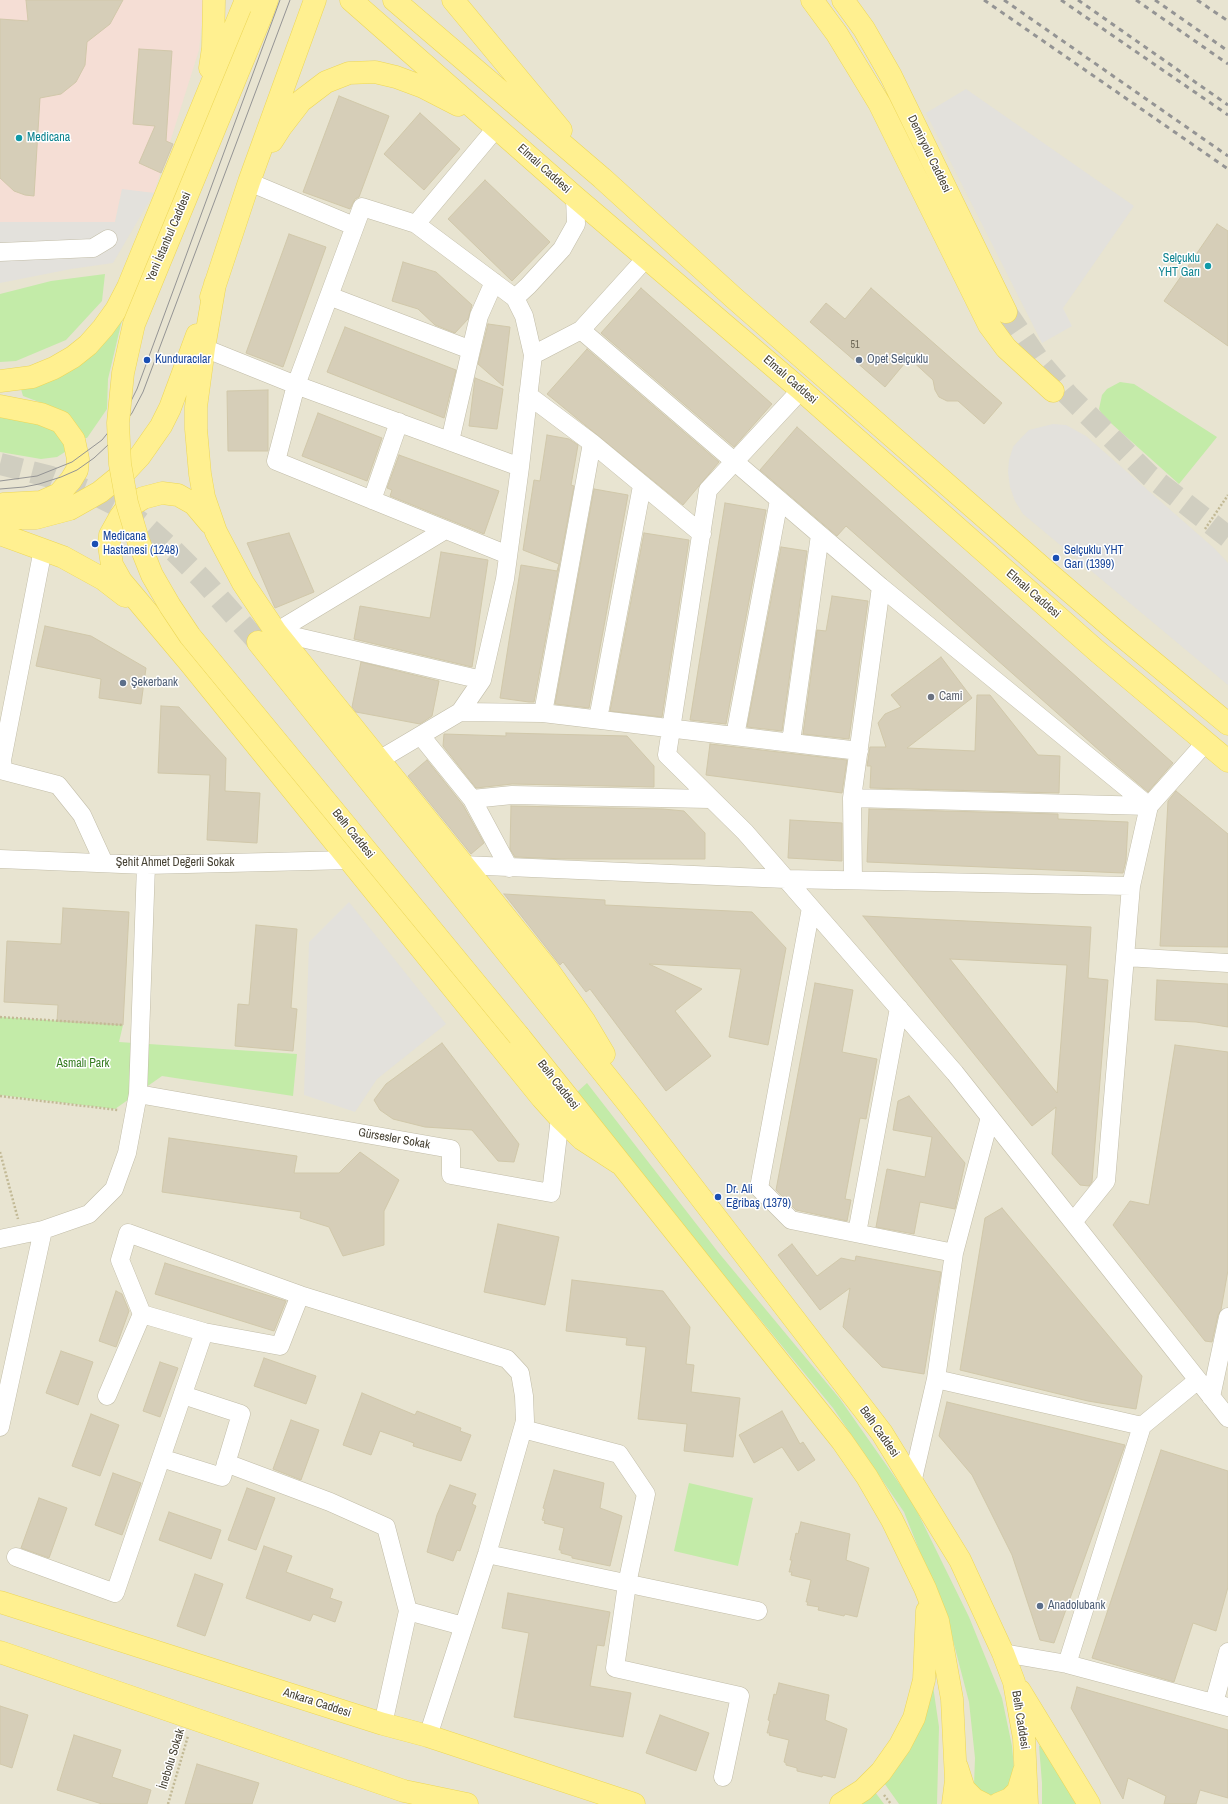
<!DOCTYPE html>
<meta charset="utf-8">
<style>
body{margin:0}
canvas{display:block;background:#f3f1e3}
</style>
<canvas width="1228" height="1804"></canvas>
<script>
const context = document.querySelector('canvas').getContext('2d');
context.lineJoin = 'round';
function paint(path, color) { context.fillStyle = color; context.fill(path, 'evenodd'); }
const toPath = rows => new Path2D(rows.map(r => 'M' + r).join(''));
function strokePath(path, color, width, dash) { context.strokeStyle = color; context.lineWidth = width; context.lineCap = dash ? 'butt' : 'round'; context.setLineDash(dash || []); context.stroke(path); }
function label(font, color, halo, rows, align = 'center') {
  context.font = font + ' "Archivo Narrow",sans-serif'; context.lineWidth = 3; context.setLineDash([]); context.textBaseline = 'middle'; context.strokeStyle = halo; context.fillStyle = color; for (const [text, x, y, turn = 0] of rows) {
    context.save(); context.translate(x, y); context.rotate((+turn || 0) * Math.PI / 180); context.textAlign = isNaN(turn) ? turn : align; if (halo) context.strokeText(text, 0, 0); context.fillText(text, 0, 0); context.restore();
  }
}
paint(toPath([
 [0,0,1228,0,1228,1804,0,1804]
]), '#e8e4d1');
paint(toPath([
 [0,0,204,0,199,50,154,193,122,190,115,222,0,222]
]), '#f5ded5');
paint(toPath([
 [105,274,102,301,66,340,16,361,0,362,0,294,51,281],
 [122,320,108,379,107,409,87,438,83,438,58,409,23,396,21,389],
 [1120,382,1134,384,1217,437,1179,484,1103,416,1099,409,1102,395,1107,389],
 [0,411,43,420,66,438,65,452,57,457,41,459,0,452],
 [0,1017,123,1025,119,1042,297,1054,293,1096,162,1076,115,1109,0,1095],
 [587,1083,718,1252,840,1399,913,1503,969,1617,1002,1698,1012,1746,1015,1778,1010,1789,994,1797,985,1795,974,1785,975,1758,969,1702,949,1625,904,1512,833,1408,575,1094],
 [689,1483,753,1498,738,1566,674,1551],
 [933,1686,939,1727,937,1804,899,1804,882,1780],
 [1043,1744,1079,1804,1042,1804,1042,1783,1039,1746],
 [872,1788,884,1804,852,1804]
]), '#c3eba8');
paint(toPath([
 [966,89,1134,206,1063,308,1072,326,1042,343,926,113],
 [122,189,154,193,113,263,71,269,0,283,0,222,115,222],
 [1053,424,1066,425,1086,436,1215,549,1228,563,1228,685,1023,514,1015,501,1010,487,1008,472,1009,460,1013,447,1020,439,1029,430],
 [349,902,446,1024,377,1079,355,1112,304,1095,309,942]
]), '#e3e1dc');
const building = toPath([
 [26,0,123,0,110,24,87,42,85,65,76,82,61,94,40,98,34,196,25,195,14,191,0,178,0,19,28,21,26,0],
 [139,49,172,51,166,141,173,144,161,173,139,163,155,126,133,124,139,49],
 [339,96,389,116,359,197,355,199,350,209,303,192,339,96],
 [420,113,460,149,424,190,384,154,420,113],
 [485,180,550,242,512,281,448,219,485,180],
 [1217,224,1228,231,1228,346,1164,301,1217,224],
 [289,234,326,247,283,367,246,353,289,234],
 [403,262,436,272,472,305,468,319,455,333,435,325,418,309,392,301,403,262],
 [641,288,772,404,734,447,601,333,641,288],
 [871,288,1002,403,984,424,958,401,947,401,939,397,935,390,933,380,909,358,885,387,810,322,826,303,845,319,871,288],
 [488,324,510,327,503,386,478,364,488,324],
 [345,327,456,370,444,418,327,372,345,327],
 [587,349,719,462,683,505,547,394,587,349],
 [475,378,503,389,497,429,469,426,475,378],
 [268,390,268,451,228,451,227,391,268,390],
 [318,413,382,438,367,481,302,456,318,413],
 [797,427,1173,763,1148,792,1109,759,846,526,837,536,760,470,797,427],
 [547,435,569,439,578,445,571,485,574,486,534,702,529,702,500,698,521,565,557,571,559,564,523,550,534,480,540,481,547,435],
 [399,455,499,491,484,534,390,496,392,490,387,488,399,455],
 [594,489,628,495,589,708,555,704,594,489],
 [725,503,766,510,726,724,690,720,725,503],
 [289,533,314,592,275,608,247,543,289,533],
 [644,533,689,540,662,717,610,711,644,533],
 [781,547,807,551,782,731,747,727,781,547],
 [441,552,488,560,472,667,354,639,360,606,430,618,441,552],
 [832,596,868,601,849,739,803,734,817,630,826,631,832,596],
 [45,626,91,636,146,668,141,704,99,698,101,679,36,666,45,626],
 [941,657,972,698,907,748,975,751,977,695,990,695,1038,755,1060,756,1059,793,870,788,871,766,867,766,870,747,886,747,878,723,885,714,901,707,891,695,941,657],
 [361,662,439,681,432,716,420,724,356,712,352,707,361,662],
 [161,706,179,707,226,758,225,791,260,793,257,843,207,840,210,775,158,773,161,706],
 [506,733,627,736,654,766,654,787,512,784,476,788,443,746,444,734,506,736,506,733],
 [710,744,847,760,842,793,706,775,710,744],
 [427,760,463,805,484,843,471,854,408,776,427,760],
 [1176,791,1228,834,1228,947,1160,946,1168,801,1176,791],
 [511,806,663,809,684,811,705,833,705,859,565,859,515,857,510,849,511,806],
 [869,809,1058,814,1058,819,1128,822,1126,860,1123,873,867,862,869,809],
 [790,820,842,823,842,861,788,858,790,820],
 [504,894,605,900,605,905,752,912,786,948,768,1045,729,1037,741,969,649,964,702,989,675,1011,711,1056,666,1091,590,989,586,992,563,962,560,965,504,894],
 [63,908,129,912,123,1025,57,1021,58,1005,4,1002,7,941,61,944,63,908],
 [863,916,1091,927,1088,978,1108,980,1092,1182,1089,1186,1080,1185,1052,1154,1056,1107,1032,1126,863,916],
 [950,959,1067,965,1057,1093,1044,1077,950,959],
 [256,925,297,929,291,1008,297,1009,293,1051,235,1046,238,1004,249,1005,256,925],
 [1157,980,1228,984,1228,1027,1196,1022,1155,1020,1157,980],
 [815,983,853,990,842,1052,877,1059,866,1119,860,1118,845,1199,851,1200,847,1221,796,1210,776,1190,815,983],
 [442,1043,519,1144,514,1162,498,1161,472,1130,425,1127,393,1119,380,1110,374,1100,386,1084,442,1043],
 [1175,1045,1228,1052,1228,1270,1221,1310,1218,1315,1212,1342,1205,1341,1113,1225,1130,1201,1149,1205,1175,1045],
 [909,1096,965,1163,955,1209,920,1202,914,1234,876,1227,887,1169,925,1177,932,1137,893,1130,898,1101,909,1096],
 [169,1138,297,1156,294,1173,339,1173,360,1152,399,1180,384,1211,384,1245,343,1256,329,1227,300,1218,301,1212,162,1192,169,1138],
 [1002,1208,1142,1376,1136,1409,1088,1401,960,1370,985,1218,1002,1208],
 [498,1224,559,1237,545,1305,484,1292,498,1224],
 [792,1244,817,1276,841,1258,855,1261,856,1256,941,1272,924,1374,882,1367,843,1327,850,1288,820,1310,778,1255,792,1244],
 [165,1263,286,1301,274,1331,155,1294,165,1263],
 [572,1280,663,1291,690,1327,686,1364,694,1365,691,1392,740,1398,733,1457,684,1451,687,1424,638,1419,646,1347,626,1345,627,1338,566,1331,572,1280],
 [116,1291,122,1294,129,1311,116,1347,99,1341,116,1291],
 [61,1351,93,1362,78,1405,46,1393,61,1351],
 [264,1358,316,1376,306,1404,254,1386,264,1358],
 [160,1362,178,1368,160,1417,143,1411,160,1362],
 [362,1393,415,1415,417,1411,461,1428,460,1431,471,1435,461,1461,413,1446,414,1443,380,1431,371,1455,343,1445,362,1393],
 [947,1402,1125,1445,1054,1643,1040,1640,1012,1555,972,1475,939,1436,947,1402],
 [782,1411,800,1444,803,1442,815,1460,798,1471,782,1447,754,1463,739,1435,782,1411],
 [91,1414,119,1425,100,1476,72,1466,91,1414],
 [291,1420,319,1430,301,1480,273,1469,291,1420],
 [1161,1450,1228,1471,1228,1587,1216,1631,1193,1623,1174,1682,1092,1658,1161,1450],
 [554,1470,604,1483,600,1508,622,1516,610,1566,572,1558,572,1556,561,1553,561,1550,559,1550,564,1528,544,1523,545,1521,542,1520,545,1509,543,1508,554,1470],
 [113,1473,141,1483,122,1535,95,1525,113,1473],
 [450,1485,476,1494,472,1504,476,1506,460,1551,457,1550,453,1561,427,1552,437,1515,450,1485],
 [247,1488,275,1498,256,1550,228,1540,247,1488],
 [39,1498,67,1508,49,1558,21,1548,39,1498],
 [169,1512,221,1530,211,1559,159,1540,169,1512],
 [801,1522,850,1534,846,1560,869,1568,857,1617,845,1614,844,1616,818,1610,819,1607,807,1605,808,1602,806,1602,811,1580,791,1575,792,1572,789,1572,792,1560,790,1560,796,1533,798,1534,801,1522],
 [264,1546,292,1556,286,1572,333,1589,330,1598,342,1602,335,1622,313,1614,310,1621,246,1598,264,1546],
 [195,1574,223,1584,205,1636,177,1626,195,1574],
 [508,1593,610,1612,604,1646,597,1645,590,1686,631,1693,623,1737,514,1717,529,1633,502,1628,508,1593],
 [779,1683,829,1695,825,1720,847,1729,835,1778,823,1775,822,1777,797,1771,797,1768,786,1765,786,1763,784,1762,789,1740,769,1735,770,1733,767,1733,770,1721,768,1720,774,1694,776,1695,779,1683],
 [1077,1687,1228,1730,1228,1798,1200,1790,1196,1804,1164,1804,1166,1796,1128,1778,1123,1799,1071,1708,1077,1687],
 [0,1706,28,1715,12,1768,0,1764,0,1706],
 [660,1715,709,1733,696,1771,646,1753,660,1715],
 [74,1735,121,1750,112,1777,151,1790,147,1804,102,1804,57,1790,74,1735],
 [197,1764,259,1783,252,1804,185,1804,197,1764]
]);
paint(building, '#d6ceb8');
strokePath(building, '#d1c8aa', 1);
strokePath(toPath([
 [1006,312,1042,365,1068,395,1150,476,1228,537],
 [0,464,51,477,88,491,120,507,147,527,175,552,203,580,258,642]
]), '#d0cec0', 22, [22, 11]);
const minor = toPath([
 [497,127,416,224,362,207,296,385,276,461,508,555],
 [249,182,354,226],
 [416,224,515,298],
 [0,252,93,248,108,239],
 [329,296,471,350,450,441],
 [581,330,647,257],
 [204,348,296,385,520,467],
 [471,350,479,316,494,282],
 [533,355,581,330,881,587,1149,806,852,798,853,880],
 [801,390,708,490,667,755,745,832,955,1073,1228,1418],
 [528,395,592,443,702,534],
 [372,500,399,422],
 [276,632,482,680],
 [276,632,445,530],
 [460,712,543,713,859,751],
 [543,713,592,443],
 [598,719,642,486],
 [421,736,472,799],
 [735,736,779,500],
 [791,742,820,535],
 [379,760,460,712,482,680,505,579,520,467,533,355,524,316,515,298,528,286,562,249,576,224,575,197],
 [0,770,58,785,82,815,104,863],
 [3,770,2,760,43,549],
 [852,798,881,587],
 [0,859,146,865,350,860],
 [463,865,786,879,1131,886],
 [509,868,472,799,512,795,710,799],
 [811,908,759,1188,791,1220,954,1253],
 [1125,957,1228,963],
 [138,1094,451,1149,451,1175,551,1193,560,1118],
 [1073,1222,1106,1181,1131,886,1149,806,1206,742],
 [857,1233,899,1008],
 [0,1239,43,1230,89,1214,114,1189,127,1153,138,1094,146,865],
 [142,1314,120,1260,128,1233,300,1295],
 [204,1332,280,1346,300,1295,507,1359,520,1373,524,1396,525,1421,487,1554,428,1736],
 [936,1379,1142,1426],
 [1211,1397,1228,1317],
 [0,1427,43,1230],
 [523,1429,619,1454,646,1494,627,1584,615,1668,740,1696,723,1777],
 [161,1458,222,1477,241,1414,183,1395],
 [226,1463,330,1502,386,1527,408,1611,383,1724],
 [912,1483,936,1379,954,1253,990,1117],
 [487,1554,758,1611],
 [16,1557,115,1593,204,1332,142,1314,107,1396],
 [408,1611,463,1626],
 [1003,1653,1067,1664,1228,1707],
 [1067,1664,1142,1426,1198,1380],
 [1214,1703,1228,1652]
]);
const major = toPath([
 [351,0,575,197,801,390,1098,652,1228,761],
 [394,0,602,178,734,298,1046,571,1117,632,1228,724],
 [453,0,561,130],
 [812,0,837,34,879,103,989,325,1006,348,1053,391],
 [843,0,864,29,891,76,1006,312],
 [261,16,267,0],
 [210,68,213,48,214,0],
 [272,141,281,127,301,101,326,82,349,73,375,72,396,77,423,87,458,105],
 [215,284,204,348,196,407,196,429,200,474,204,497,216,532,243,583,276,632,548,970,585,1022,604,1054],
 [211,297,249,182,315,0],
 [0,381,32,377,54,368,73,357,88,345,103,328,116,310,128,287,246,0],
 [0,406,41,414,61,422,74,440,78,459,77,470,71,480,59,494,41,502,3,504],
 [0,518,36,518,70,509,100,492,127,470,140,456,161,426,170,408,197,335],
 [210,523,194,504,178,495,162,493,143,498,126,509,120,517,110,535,109,545,112,565,121,581,190,663,542,1098,560,1118,582,1139,619,1163],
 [0,534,63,557,103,579,125,596],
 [258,642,631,1107,882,1433,960,1560,1003,1653,1014,1682,1024,1738,1027,1804],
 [519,1036,842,1441,867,1477,892,1520,925,1588,938,1621,952,1699,956,1780,953,1804],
 [0,1602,383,1724,428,1736,634,1804],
 [0,1652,404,1791,467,1804],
 [1020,1691,1089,1804],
 [957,1767,964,1789,974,1799,984,1804],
 [841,1804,863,1790,881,1772,900,1745,914,1718,924,1680,927,1611],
 [998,1804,1010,1799,1018,1791,1024,1771]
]);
strokePath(minor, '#c2bda8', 19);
strokePath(major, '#edd757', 23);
strokePath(toPath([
 [1205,529,1228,495],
 [0,1017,123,1025],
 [0,1096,118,1110],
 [0,1152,18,1219],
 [884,1795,891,1804],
 [168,1804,188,1736]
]), '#c2b995', 2.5, [2, 2]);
strokePath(minor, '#fff', 18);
strokePath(major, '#fff090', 22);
strokePath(toPath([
 [0,481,37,476,72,462,102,440,127,409,137,389,280,0],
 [0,489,24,487,39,484,61,477,77,470,94,458,108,445,132,413,143,392,290,0]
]), '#949494', 1);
strokePath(toPath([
 [984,0,1228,169],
 [1004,0,1228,156],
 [1061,0,1228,115],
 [1078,0,1228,105],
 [1136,0,1228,64],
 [1155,0,1228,51],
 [1197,0,1228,21]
]), '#949494', 3, [5, 5]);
const majorBridge = toPath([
 [261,16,134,324,123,373,118,423,120,464,127,503,138,540,152,575,170,606,190,636,519,1036]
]);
strokePath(majorBridge, '#edd757', 23, []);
strokePath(majorBridge, '#fff090', 22);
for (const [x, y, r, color] of [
 [19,138,4,"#0f9aa8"],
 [1208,266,4,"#0f9aa8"],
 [147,360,4,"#1a4fb4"],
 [859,360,4,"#5c6f8a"],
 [95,544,4,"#1a4fb4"],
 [1056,558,4,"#1a4fb4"],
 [123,683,4,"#5c6f8a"],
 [931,697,4,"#6b7280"],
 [718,1197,4,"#1a4fb4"],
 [1040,1606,4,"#5c6f8a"]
]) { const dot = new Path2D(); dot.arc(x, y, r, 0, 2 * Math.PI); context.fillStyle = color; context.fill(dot); strokePath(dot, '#fff', 1.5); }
label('10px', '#6a6454', null, [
 ["51",855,345]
]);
label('12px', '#0d838f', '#fff', [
 ["Medicana",27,138],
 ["Selçuklu",1200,259,"right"],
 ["YHT Garı",1200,273,"right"]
], 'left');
label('12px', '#464133', '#fff', [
 ["Demiryolu Caddesi",929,154,64],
 ["Elmalı Caddesi",544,169,42],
 ["Yeni İstanbul Caddesi",169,237,-67],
 ["Elmalı Caddesi",790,380,41],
 ["Elmalı Caddesi",1033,594,41],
 ["Belh Caddesi",353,834,51],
 ["Şehit Ahmet Değerli Sokak",175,863],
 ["Belh Caddesi",558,1085,52],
 ["Gürsesler Sokak",394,1139,10],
 ["Belh Caddesi",879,1432,55],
 ["Ankara Caddesi",317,1703,18],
 ["Belh Caddesi",1020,1720,81],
 ["İnebolu Sokak",172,1759,-73]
]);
label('12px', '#164399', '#fff', [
 ["Kunduracılar",155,360],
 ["Medicana",103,537],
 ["Hastanesi (1248)",103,551],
 ["Selçuklu YHT",1064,551],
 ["Garı (1399)",1064,565],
 ["Dr. Ali",726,1190],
 ["Eğribaş (1379)",726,1204]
], 'left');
label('12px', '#4e5e75', '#fff', [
 ["Opet Selçuklu",867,360],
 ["Şekerbank",131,683],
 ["Anadolubank",1048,1606]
], 'left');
label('12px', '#5b616d', '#fff', [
 ["Cami",939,697]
], 'left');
label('12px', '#367c22', '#fff', [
 ["Asmalı Park",83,1064]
]);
</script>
